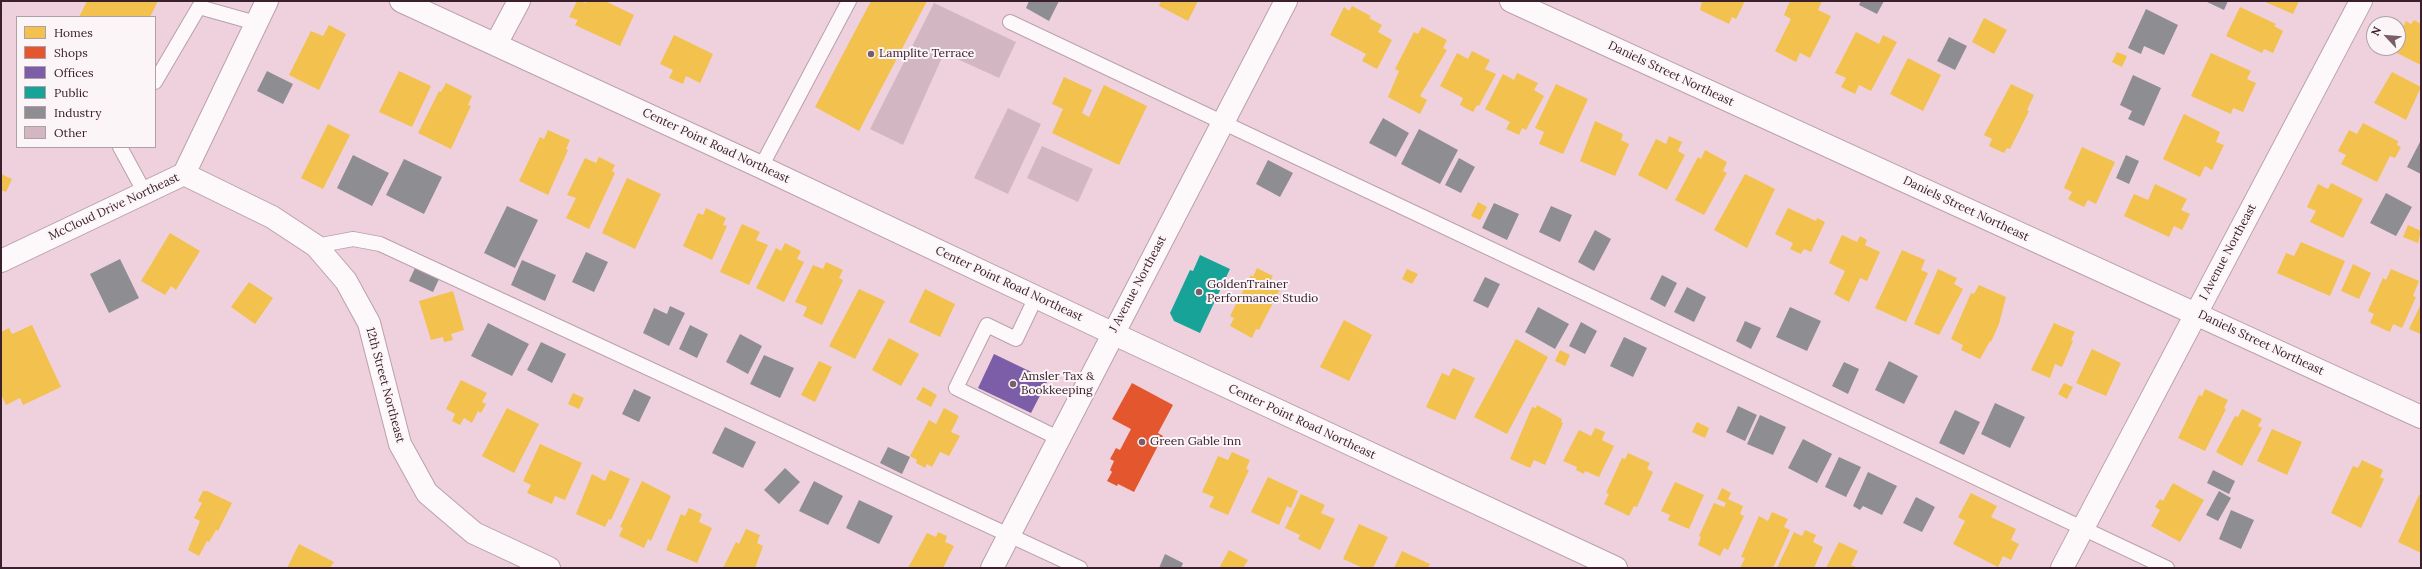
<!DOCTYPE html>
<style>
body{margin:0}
#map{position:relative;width:2422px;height:569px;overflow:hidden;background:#efd1de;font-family:Lora,serif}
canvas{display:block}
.frame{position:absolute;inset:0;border:2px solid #3a202c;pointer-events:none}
.legend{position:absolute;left:16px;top:16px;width:140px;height:132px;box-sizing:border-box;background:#fcf5f8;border:1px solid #aea0a6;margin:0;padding:5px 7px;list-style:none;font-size:12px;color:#3a202c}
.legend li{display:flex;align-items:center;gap:8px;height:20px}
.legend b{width:20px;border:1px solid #aea0a6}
.north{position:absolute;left:2366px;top:16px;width:40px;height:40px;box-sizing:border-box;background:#fcf5f8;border:1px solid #aea0a6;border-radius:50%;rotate:296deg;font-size:11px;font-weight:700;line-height:16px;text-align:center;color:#3a202c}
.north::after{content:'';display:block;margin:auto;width:14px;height:18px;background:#795e6a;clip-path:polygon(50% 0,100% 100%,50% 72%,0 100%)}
</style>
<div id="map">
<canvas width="2422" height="569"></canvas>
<div class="frame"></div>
<ul class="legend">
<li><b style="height:11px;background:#f2c14e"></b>Homes</li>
<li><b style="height:11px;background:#e4572e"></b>Shops</li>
<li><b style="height:11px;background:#7b5ea7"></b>Offices</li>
<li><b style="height:11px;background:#17a398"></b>Public</li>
<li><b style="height:11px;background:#8d8d92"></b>Industry</li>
<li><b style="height:11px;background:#d2b7c3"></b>Other</li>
</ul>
<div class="north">N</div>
</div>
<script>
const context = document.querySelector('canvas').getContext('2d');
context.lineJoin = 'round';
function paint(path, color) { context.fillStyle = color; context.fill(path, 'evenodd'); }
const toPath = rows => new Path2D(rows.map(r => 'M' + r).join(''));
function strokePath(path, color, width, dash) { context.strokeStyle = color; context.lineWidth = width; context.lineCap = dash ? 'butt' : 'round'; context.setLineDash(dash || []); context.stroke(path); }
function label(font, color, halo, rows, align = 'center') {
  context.font = font + ' Lora,serif'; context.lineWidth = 4; context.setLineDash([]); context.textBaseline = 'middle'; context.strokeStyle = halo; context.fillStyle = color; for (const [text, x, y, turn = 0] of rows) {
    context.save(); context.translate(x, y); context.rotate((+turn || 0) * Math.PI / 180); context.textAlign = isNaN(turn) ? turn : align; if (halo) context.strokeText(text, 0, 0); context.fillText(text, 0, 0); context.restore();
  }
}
paint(toPath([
 [87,1,158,1,150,17,79,17],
 [577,1,586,3,587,1,605,1,634,15,620,46,575,25,578,20,569,17],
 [871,1,927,1,859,131,815,107],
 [1161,1,1198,1,1188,21,1159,6],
 [1702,1,1745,1,1736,19,1732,17,1729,24,1700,10],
 [1790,1,1822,1,1818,10,1831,16,1810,58,1800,53,1796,62,1775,51,1791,19,1784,15],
 [2263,1,2299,1,2293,14],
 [1352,6,1371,16,1369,18,1382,25,1378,32,1392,40,1377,69,1362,61,1366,54,1330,35,1344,7,1349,11],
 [2240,7,2276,24,2274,26,2283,31,2273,53,2264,49,2262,53,2226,36],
 [1984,18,2007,30,1994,54,1972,42],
 [2414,20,2421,24,2421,65,2391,50,2398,48,2398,36,2406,21,2411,24],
 [329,25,346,34,319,90,289,75,311,31,323,36],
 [1422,27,1447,40,1443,48,1447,50,1420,96,1427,100,1420,114,1388,97,1399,71,1395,69,1414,32,1418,34],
 [1856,32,1879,44,1883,35,1897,42,1871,91,1859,85,1855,94,1841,87,1846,78,1835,73],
 [674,35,713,54,700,83,686,76,683,84,669,78,673,70,660,64],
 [1472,51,1490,60,1485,69,1496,74,1479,106,1477,105,1473,112,1460,105,1463,98,1440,86,1457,53,1468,59],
 [2117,52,2127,56,2122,67,2112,62],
 [2211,53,2251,71,2247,79,2256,83,2243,112,2233,108,2231,114,2191,96],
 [1908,58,1941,75,1923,111,1890,94],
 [399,71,431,86,412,127,379,112],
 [2392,72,2421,87,2406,120,2374,103],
 [1517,73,1538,83,1534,90,1544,96,1526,130,1522,128,1519,135,1506,129,1510,122,1485,109,1503,74,1514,80],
 [1064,77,1092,90,1082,113,1089,117,1104,85,1147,106,1119,165,1052,133,1063,109,1052,104],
 [446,83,472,96,468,105,471,106,451,149,418,133,439,91,441,92],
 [1556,84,1588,99,1563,154,1539,144,1544,132,1535,128],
 [2011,84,2034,95,2027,110,2029,111,2010,149,2007,148,2004,153,1989,146,1992,139,1984,135],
 [2184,114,2220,132,2216,142,2224,145,2212,170,2205,166,2200,177,2163,159],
 [1595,121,1623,134,1621,140,1629,144,1615,176,1580,161],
 [2363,123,2398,141,2397,145,2401,147,2395,158,2390,156,2377,182,2341,164,2346,155,2338,151,2349,130,2357,134],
 [328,124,350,135,323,189,301,178],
 [548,130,570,140,566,149,568,150,548,195,519,181,540,137,544,139],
 [1669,136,1682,142,1678,151,1685,155,1667,190,1638,175,1656,139,1666,144],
 [2082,147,2115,162,2096,204,2088,200,2084,207,2068,199,2072,192,2064,188],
 [1705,150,1727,162,1723,171,1727,173,1704,215,1675,200,1698,157,1701,159],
 [599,157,615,165,612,171,615,173,589,229,566,218,576,198,567,195,585,158,596,163],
 [1,174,12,179,6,192,1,190],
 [1745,174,1775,189,1747,248,1714,230],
 [627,178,661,194,635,249,602,233],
 [2331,183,2363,199,2343,238,2310,222,2316,211,2307,207,2318,184,2328,189],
 [2155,184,2187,199,2181,210,2190,214,2182,230,2174,226,2169,237,2124,216,2134,194,2148,200],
 [1478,202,1487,207,1480,220,1471,216],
 [706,208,726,218,723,225,727,226,712,260,683,246,698,213,703,215],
 [1788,208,1816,221,1817,218,1825,222,1811,252,1804,249,1801,254,1790,249,1793,243,1775,234],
 [742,224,760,232,756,240,768,245,749,285,720,272],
 [2408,225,2421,231,2418,243,2403,237],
 [170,233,200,251,176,290,171,286,165,295,141,281],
 [1842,235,1857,242,1860,236,1867,240,1865,245,1880,252,1867,281,1860,278,1849,302,1834,294,1845,271,1829,263],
 [2301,242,2345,261,2330,296,2277,273,2286,253,2294,256],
 [785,243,801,251,797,259,804,262,784,302,756,288,776,248,781,251],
 [1902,250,1925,260,1921,270,1928,273,1906,322,1875,308],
 [826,262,843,270,839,278,843,280,822,325,803,316,807,307,795,302,813,265,823,269],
 [2353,264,2371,273,2359,299,2341,291],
 [1257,268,1273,276,1269,283,1280,289,1259,330,1256,329,1252,338,1230,326,1234,318,1230,316,1251,275,1253,277],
 [1407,269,1418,274,1412,284,1402,279],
 [1938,269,1957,278,1954,284,1963,289,1939,335,1914,324],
 [2391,269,2419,281,2413,296,2416,297,2402,328,2393,324,2390,332,2370,323,2374,314,2368,311,2383,278,2386,280],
 [249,282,273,298,255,324,231,307],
 [1979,285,2006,297,1999,324,1991,342,1990,341,1980,359,1961,350,1963,345,1951,339,1971,293,1974,294],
 [859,289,885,301,855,359,829,346],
 [925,289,955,304,940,337,909,322],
 [453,291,464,330,451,334,453,340,444,342,443,337,431,340,419,301],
 [2421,304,2421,334,2409,329],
 [1344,320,1372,335,1349,381,1320,367],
 [2054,323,2075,332,2071,340,2073,341,2062,367,2055,364,2050,378,2031,370],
 [32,325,61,387,23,405,20,398,6,405,1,394,1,332,9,328,12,334],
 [889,338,919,354,901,386,872,370],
 [1516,339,1548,357,1507,434,1474,417],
 [2092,349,2121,363,2106,396,2076,383],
 [1560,350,1570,355,1565,366,1555,361],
 [819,361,832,367,815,402,801,395],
 [1453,368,1475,378,1455,420,1426,407,1442,373,1449,376],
 [461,380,487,393,482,402,486,404,481,413,478,411,472,423,464,418,460,425,452,421,455,414,446,409],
 [2064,383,2073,387,2067,399,2058,394],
 [923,387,937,395,931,407,916,399],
 [2205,389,2228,400,2224,408,2226,409,2205,451,2178,438,2199,395,2202,396],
 [573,393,584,398,579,409,568,404],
 [1537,405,1562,419,1561,422,1563,423,1545,465,1534,460,1530,468,1510,459,1532,407,1536,408],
 [507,408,539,424,514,473,482,456],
 [944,408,959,416,951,432,960,436,949,456,940,452,932,467,927,464,925,468,916,463,917,460,910,456,929,420,936,424],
 [2242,409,2262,419,2258,426,2262,428,2242,466,2216,452,2235,416,2238,417],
 [1697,422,1709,428,1705,438,1692,432],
 [1595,428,1605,432,1602,440,1614,446,1599,477,1585,471,1584,474,1576,470,1577,467,1563,461,1579,430,1591,436],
 [2272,429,2302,442,2287,475,2257,461],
 [540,444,582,463,565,500,555,496,552,504,527,493,531,485,523,481],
 [1232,452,1250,460,1246,469,1249,470,1228,515,1209,507,1214,497,1202,492,1218,456,1228,460],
 [1628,453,1650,463,1647,469,1653,472,1637,507,1634,506,1629,516,1604,504,1609,494,1606,493,1622,458,1625,459],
 [2362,460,2383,470,2380,477,2384,479,2361,528,2331,513,2353,466,2358,468],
 [610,470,630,479,611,520,609,519,605,527,576,514,592,474,605,481],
 [1268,477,1298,491,1291,508,1287,506,1279,525,1251,512],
 [642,481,671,496,651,541,648,539,644,548,619,536,623,528,620,527],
 [1675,482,1704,495,1689,529,1668,520,1670,515,1661,511],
 [2173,483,2204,500,2180,542,2151,526,2160,510,2155,507,2160,499,2163,501],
 [1722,488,1731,493,1728,499,1743,506,1740,514,1744,516,1728,550,1724,548,1720,556,1698,545,1701,537,1699,536,1714,503,1724,507,1726,503,1717,499],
 [203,491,207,491,232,503,218,531,216,530,209,542,207,541,199,556,188,550,200,521,194,518,202,503,198,501],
 [1971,493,1997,506,1991,517,2016,529,2011,540,2019,544,2011,560,2003,556,1998,567,1953,544,1965,521,1958,517],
 [1301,494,1325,505,1321,513,1335,519,1320,550,1298,539,1300,535,1285,528],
 [2419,495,2421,495,2421,553,2398,542],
 [689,508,702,514,699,522,712,528,697,563,666,550,681,514,685,516],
 [1772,512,1788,519,1784,527,1790,530,1773,568,1740,568,1745,558,1741,557,1759,516,1768,521],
 [1359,524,1388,537,1373,568,1363,568,1343,559],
 [746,529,760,535,757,543,763,546,755,568,723,568,736,542,739,544],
 [1805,530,1816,535,1813,542,1823,547,1814,568,1777,568,1794,532,1802,536],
 [938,532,947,536,945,542,954,546,943,568,908,568,927,533,936,537],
 [1839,542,1858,551,1851,565,1858,568,1826,568],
 [299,544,334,562,330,568,287,568],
 [1229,550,1248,560,1243,568,1219,568],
 [1402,551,1430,564,1428,568,1394,568]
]), '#f2c14e');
paint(toPath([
 [1132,383,1173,405,1158,433,1163,436,1134,492,1118,484,1117,486,1107,481,1112,472,1110,470,1114,461,1110,459,1116,448,1120,450,1131,429,1112,419]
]), '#e4572e');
paint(toPath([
 [994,354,1048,380,1031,413,978,388]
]), '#7b5ea7');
paint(toPath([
 [1200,255,1230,269,1200,333,1174,321,1170,313,1190,270,1193,271]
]), '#17a398');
paint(toPath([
 [1029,1,1059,1,1049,21,1026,8],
 [1861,1,1884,1,1877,14,1859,5],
 [2205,1,2228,1,2224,10],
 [2146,9,2178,25,2164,55,2144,46,2141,54,2128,48],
 [1949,37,1967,46,1955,70,1937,61],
 [267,71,293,84,283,104,257,91],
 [2133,75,2161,88,2144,126,2128,119,2132,111,2120,105],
 [1383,118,1409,133,1396,157,1369,143],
 [1419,129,1458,150,1440,184,1401,164],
 [2421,140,2421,174,2407,167],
 [353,155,389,173,372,206,337,188],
 [2126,155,2139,161,2129,184,2116,178],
 [1459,158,1475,167,1461,193,1445,185],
 [404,159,442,177,424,214,386,195],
 [1268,160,1293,173,1280,197,1256,184],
 [2386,193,2412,207,2396,236,2370,223],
 [1494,203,1519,214,1507,240,1482,228],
 [507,206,538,220,515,268,484,253],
 [1551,206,1572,215,1560,242,1539,232],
 [1595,230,1611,239,1594,271,1578,262],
 [586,252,608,262,594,292,572,282],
 [120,259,139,298,109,313,90,274],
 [522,260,556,275,545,301,511,285],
 [415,268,439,279,433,292,409,281],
 [1662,275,1677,283,1665,307,1650,299],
 [1485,277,1500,284,1488,308,1473,301],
 [1687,287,1706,297,1694,322,1674,312],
 [670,306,685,313,669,346,643,333,654,308,667,314],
 [1538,307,1569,324,1555,349,1525,332],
 [1790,307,1821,321,1807,351,1776,337],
 [1745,321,1761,328,1751,349,1736,341],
 [1581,322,1597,331,1585,354,1569,346],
 [488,323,529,344,512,376,471,356],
 [690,325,708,334,697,358,679,349],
 [740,334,762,346,748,374,726,362],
 [1624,337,1647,348,1633,377,1610,366],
 [541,342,566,354,552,383,527,370],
 [764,355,794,368,780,398,750,384],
 [1889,361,1918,376,1904,404,1875,390],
 [1844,362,1859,369,1848,394,1832,386],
 [634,389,651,397,639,422,622,414],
 [1995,403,2025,417,2010,448,1981,434],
 [1738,406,1757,415,1745,441,1726,432],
 [1955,410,1980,422,1964,455,1939,443],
 [1760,415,1786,427,1773,455,1747,444],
 [725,427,756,442,743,468,712,453],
 [1803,439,1832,454,1817,483,1788,468],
 [888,447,910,457,902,474,880,463],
 [1839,457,1861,467,1846,497,1825,487],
 [785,468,800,482,779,504,764,490],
 [2213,470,2235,481,2229,494,2207,483],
 [1868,472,1897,486,1882,515,1863,506,1860,510,1853,506],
 [814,481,843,496,828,525,799,511],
 [2219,491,2231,498,2218,521,2206,515],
 [1916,497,1935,507,1922,532,1903,523],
 [859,500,893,516,879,544,846,528],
 [2231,510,2254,520,2241,549,2219,539],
 [1165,554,1183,563,1181,568,1159,568]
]), '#8d8d92');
paint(toPath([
 [934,3,1016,42,999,78,944,53,903,145,870,129],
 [1008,108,1041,124,1008,194,974,178],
 [1042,146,1093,169,1078,202,1027,178]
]), '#d2b7c3');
const service = toPath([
 [1010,22,2167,568],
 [155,82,199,7,256,23],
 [120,147,145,193],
 [761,167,849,1],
 [316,246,353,239,380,244,1080,568],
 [1036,297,1016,339,987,325,956,388,1058,438]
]);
const minor = toPath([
 [1511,1,2421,417],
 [496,44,519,1],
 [184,174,272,217,316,246,346,281,369,323,400,444,427,493,474,533,549,568],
 [1,261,184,174,267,1],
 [2062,568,2361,1]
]);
const tertiary = toPath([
 [992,568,1286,1]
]);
const secondary = toPath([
 [401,1,761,167,1112,333,1616,568]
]);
strokePath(service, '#b9a0ab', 16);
strokePath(minor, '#b9a0ab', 24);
strokePath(tertiary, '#b9a0ab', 24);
strokePath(secondary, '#b9a0ab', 24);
strokePath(service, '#fdf8fa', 14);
strokePath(minor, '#fdf8fa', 22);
strokePath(tertiary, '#fdf8fa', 22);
strokePath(secondary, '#fdf8fa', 22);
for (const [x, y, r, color] of [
 [871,54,4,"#795e6a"],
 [1199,292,4,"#795e6a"],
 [1013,384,4,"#795e6a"],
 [1142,442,4,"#795e6a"]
]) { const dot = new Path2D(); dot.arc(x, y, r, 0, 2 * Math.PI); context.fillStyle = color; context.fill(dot); strokePath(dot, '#fcf5f8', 1.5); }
label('12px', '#3a202c', '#fcf5f8', [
 ["Lamplite Terrace",879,54],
 ["GoldenTrainer",1207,285],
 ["Performance Studio",1207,299],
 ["Amsler Tax &",1021,377],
 ["Bookkeeping",1021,391],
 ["Green Gable Inn",1150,442]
], 'left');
label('12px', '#3a202c', '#fcf5f8', [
 ["Daniels Street Northeast",1671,74,25],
 ["Center Point Road Northeast",716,146,25],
 ["McCloud Drive Northeast",114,207,-25],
 ["Daniels Street Northeast",1966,209,25],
 ["I Avenue Northeast",2228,252,-62],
 ["Center Point Road Northeast",1009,284,25],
 ["J Avenue Northeast",1138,284,-62],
 ["Daniels Street Northeast",2261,343,25],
 ["12th Street Northeast",385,385,75],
 ["Center Point Road Northeast",1302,422,25]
]);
</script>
